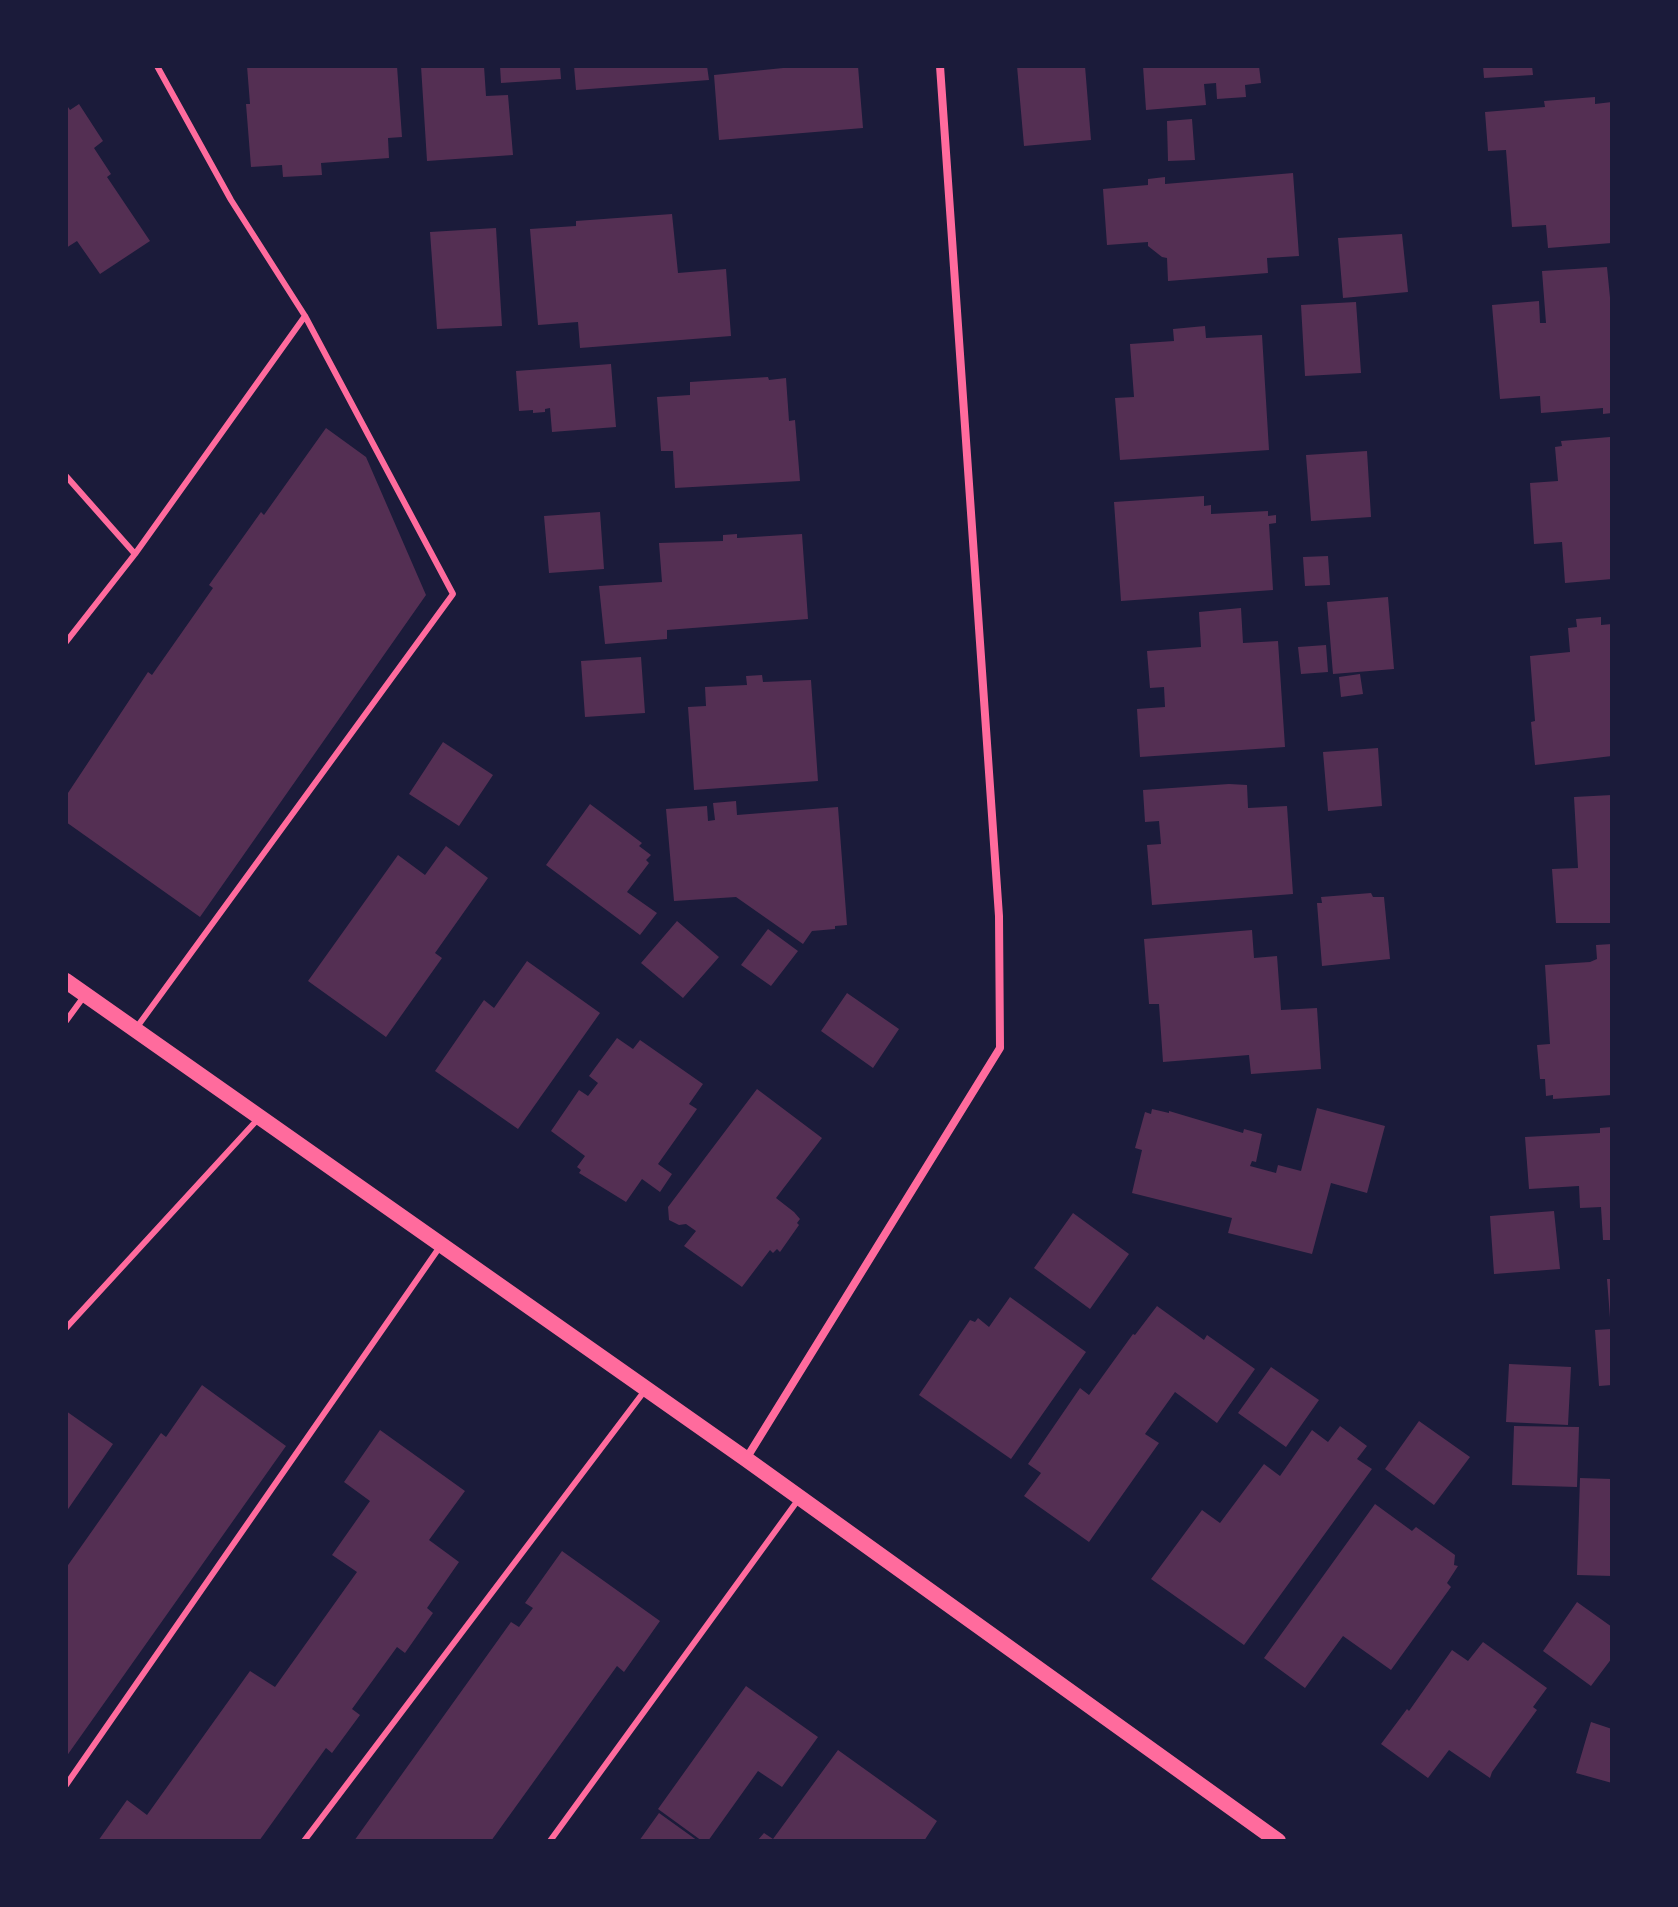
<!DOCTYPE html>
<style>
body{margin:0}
#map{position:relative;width:1678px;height:1907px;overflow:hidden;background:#1b1b3a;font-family:Manrope,sans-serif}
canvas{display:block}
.frame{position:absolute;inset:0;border:68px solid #1b1b3a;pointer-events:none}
</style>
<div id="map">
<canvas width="1678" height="1907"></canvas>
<div class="frame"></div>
</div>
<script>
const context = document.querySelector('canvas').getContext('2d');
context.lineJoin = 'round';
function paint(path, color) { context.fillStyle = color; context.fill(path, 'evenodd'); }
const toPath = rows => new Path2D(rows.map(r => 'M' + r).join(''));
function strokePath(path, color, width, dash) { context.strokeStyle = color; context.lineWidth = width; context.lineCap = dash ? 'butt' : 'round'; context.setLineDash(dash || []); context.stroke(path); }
paint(toPath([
 [247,66,397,66,402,137,388,138,389,158,321,163,322,175,283,177,282,165,251,167,246,104,250,104],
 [421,66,484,66,486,96,508,95,513,155,427,161],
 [500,66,560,66,561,79,501,83],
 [574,66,707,66,709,80,576,90],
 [803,66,858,66,863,128,719,140,714,75],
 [1017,66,1085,66,1091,140,1024,146],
 [1143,66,1259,66,1261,83,1245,85,1246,97,1217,99,1216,83,1204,84,1206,105,1146,110],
 [1483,66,1532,66,1533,75,1484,78],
 [1595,97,1595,104,1612,102,1612,243,1548,248,1546,225,1512,227,1506,150,1488,151,1485,112,1545,107,1544,101],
 [66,104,70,110,79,104,103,141,94,148,111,174,107,177,150,241,100,274,77,241,66,248],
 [1192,119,1195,160,1168,161,1167,121],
 [1293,173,1299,256,1267,258,1268,273,1168,281,1167,258,1162,257,1148,246,1148,242,1107,245,1103,189,1148,185,1148,179,1165,177,1165,184],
 [672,214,678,273,726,269,731,336,580,348,578,322,538,325,530,229,576,226,576,221],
 [496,228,502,326,437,329,430,232],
 [1402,234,1408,292,1343,298,1338,238],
 [1607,267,1612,318,1612,413,1603,414,1603,408,1541,413,1540,396,1500,399,1492,305,1539,301,1540,323,1546,323,1542,271],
 [1356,302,1361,373,1305,376,1301,305],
 [1205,326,1206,338,1262,335,1269,450,1120,460,1115,398,1134,397,1130,344,1174,341,1173,329],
 [611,364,616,427,552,432,550,408,545,409,545,412,533,413,533,410,519,411,516,371],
 [768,377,769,380,786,378,789,421,795,420,800,481,675,488,673,451,661,451,657,397,690,395,690,382],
 [326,428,366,457,426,595,200,917,66,822,66,796,148,672,152,675,213,588,209,585,261,512,264,515],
 [1610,437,1612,579,1565,583,1562,542,1534,544,1530,483,1558,481,1555,447,1562,446,1561,441],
 [1367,451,1371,517,1311,521,1306,455],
 [1204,496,1204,506,1211,505,1211,514,1268,511,1268,516,1276,515,1276,523,1269,524,1273,590,1121,601,1114,502],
 [600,512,604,569,549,573,544,516],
 [737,534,737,538,802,534,808,619,667,630,667,639,605,644,599,586,662,582,659,543,723,541,723,535],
 [1328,556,1330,585,1305,586,1303,557],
 [1388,597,1394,669,1333,674,1327,602],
 [1241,608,1243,643,1278,641,1285,747,1140,757,1137,709,1165,707,1164,687,1150,688,1147,651,1201,647,1199,612],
 [1601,617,1601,625,1612,624,1612,756,1535,765,1531,722,1535,721,1530,656,1570,652,1568,628,1577,627,1576,619],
 [1326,645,1328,672,1301,674,1298,647],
 [641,657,645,713,585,717,581,661],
 [1360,674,1363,694,1341,697,1339,677],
 [762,675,763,682,811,680,818,781,694,790,688,707,706,706,705,687,747,685,746,676],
 [443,742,493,775,459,826,409,794],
 [1378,748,1382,806,1328,811,1323,752],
 [1229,784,1247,785,1248,808,1287,806,1293,894,1152,905,1147,845,1161,844,1159,821,1145,822,1143,790],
 [1612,795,1612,923,1556,923,1552,869,1578,868,1574,797],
 [736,801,737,815,838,807,847,925,835,926,835,929,812,931,803,944,736,897,674,901,666,809,707,806,708,821,715,820,713,803],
 [590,804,642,843,639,846,651,855,646,860,649,863,627,892,657,913,640,935,546,865],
 [446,846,488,878,435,953,442,958,386,1037,308,981,398,855,425,875],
 [1371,893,1373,897,1384,897,1390,959,1322,966,1317,903,1322,903,1321,897],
 [677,921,719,957,683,998,641,963],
 [768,929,798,951,771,986,741,965],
 [1252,930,1254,958,1277,956,1281,1010,1317,1008,1321,1069,1251,1074,1249,1055,1163,1062,1159,1004,1149,1004,1144,939],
 [1612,944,1612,1095,1553,1099,1553,1095,1546,1096,1545,1079,1540,1079,1537,1045,1550,1044,1545,965,1590,962,1597,959,1596,945],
 [527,961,600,1013,518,1129,435,1071,484,1000,494,1008],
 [847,993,899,1029,873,1068,821,1031],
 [617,1038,633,1049,640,1040,703,1084,689,1104,697,1109,658,1164,672,1174,660,1192,642,1179,626,1202,579,1173,581,1170,577,1167,585,1156,551,1131,579,1090,588,1096,598,1083,589,1076],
 [757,1089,822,1138,776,1198,794,1212,800,1219,797,1223,799,1225,780,1252,777,1249,773,1253,770,1250,742,1287,684,1246,696,1231,686,1224,679,1225,669,1220,668,1207],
 [1317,1108,1385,1126,1367,1193,1331,1183,1312,1254,1228,1233,1232,1218,1132,1193,1142,1150,1135,1148,1145,1112,1151,1114,1152,1109,1169,1113,1169,1111,1243,1133,1244,1129,1262,1134,1256,1162,1252,1161,1250,1166,1276,1173,1278,1165,1301,1171],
 [1612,1127,1612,1240,1603,1240,1601,1207,1580,1208,1579,1186,1529,1189,1525,1137,1600,1133,1600,1128],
 [1554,1211,1560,1269,1494,1274,1490,1216],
 [1073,1213,1129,1254,1090,1309,1034,1268],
 [1607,1279,1612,1279,1612,1317,1610,1318],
 [1010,1297,1086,1352,1011,1459,919,1395,970,1320,975,1322,978,1318,989,1327],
 [1157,1306,1204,1340,1207,1335,1255,1369,1217,1423,1175,1392,1145,1434,1159,1443,1089,1542,1024,1496,1041,1473,1028,1464,1080,1388,1089,1395,1133,1334,1135,1335],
 [1612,1329,1612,1385,1599,1386,1595,1330],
 [1509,1364,1571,1367,1568,1425,1506,1422],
 [1271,1367,1319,1400,1286,1447,1238,1413],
 [202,1385,286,1446,66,1757,66,1568,161,1433,166,1437],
 [66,1411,113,1444,66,1512],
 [1419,1421,1470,1457,1434,1505,1385,1469],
 [1340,1426,1367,1446,1357,1459,1372,1469,1244,1645,1151,1579,1202,1510,1220,1523,1264,1464,1280,1476,1312,1430,1328,1442],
 [1514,1426,1579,1427,1577,1487,1512,1485],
 [380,1430,465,1491,429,1540,459,1562,427,1608,433,1613,405,1653,397,1647,352,1709,360,1715,332,1753,326,1748,259,1841,98,1841,127,1800,147,1815,250,1671,275,1687,357,1572,332,1555,370,1501,344,1482],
 [1580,1478,1612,1479,1612,1576,1577,1575],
 [1375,1504,1412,1531,1416,1527,1455,1555,1454,1565,1458,1566,1447,1583,1451,1587,1391,1670,1343,1636,1305,1688,1264,1658],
 [562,1551,660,1621,624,1672,617,1666,491,1841,354,1841,511,1622,519,1627,533,1608,525,1603],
 [1577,1602,1612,1627,1612,1658,1591,1686,1543,1651],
 [1483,1642,1547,1688,1533,1707,1537,1710,1492,1772,1490,1778,1449,1750,1428,1778,1381,1744,1407,1709,1409,1711,1452,1650,1468,1661],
 [746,1686,818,1737,782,1787,758,1771,708,1841,702,1841,658,1809],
 [1591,1722,1612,1729,1612,1783,1576,1773],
 [838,1750,937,1821,924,1841,757,1841,764,1833,773,1839],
 [659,1813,698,1841,639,1841]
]), '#542f53');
strokePath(toPath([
 [66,476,135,554],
 [66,642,135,554,305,316],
 [66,1021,85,995],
 [137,1027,453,594,305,316,231,200,157,66],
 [66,1328,258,1119],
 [66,1785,439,1248],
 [304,1841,646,1389],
 [550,1841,798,1500]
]), '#ff6b9d', 6);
strokePath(toPath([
 [746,1459,1000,1048,999,916,940,66]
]), '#ff6b9d', 8);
strokePath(toPath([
 [66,981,746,1459,1278,1841]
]), '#ff6b9d', 16);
</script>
